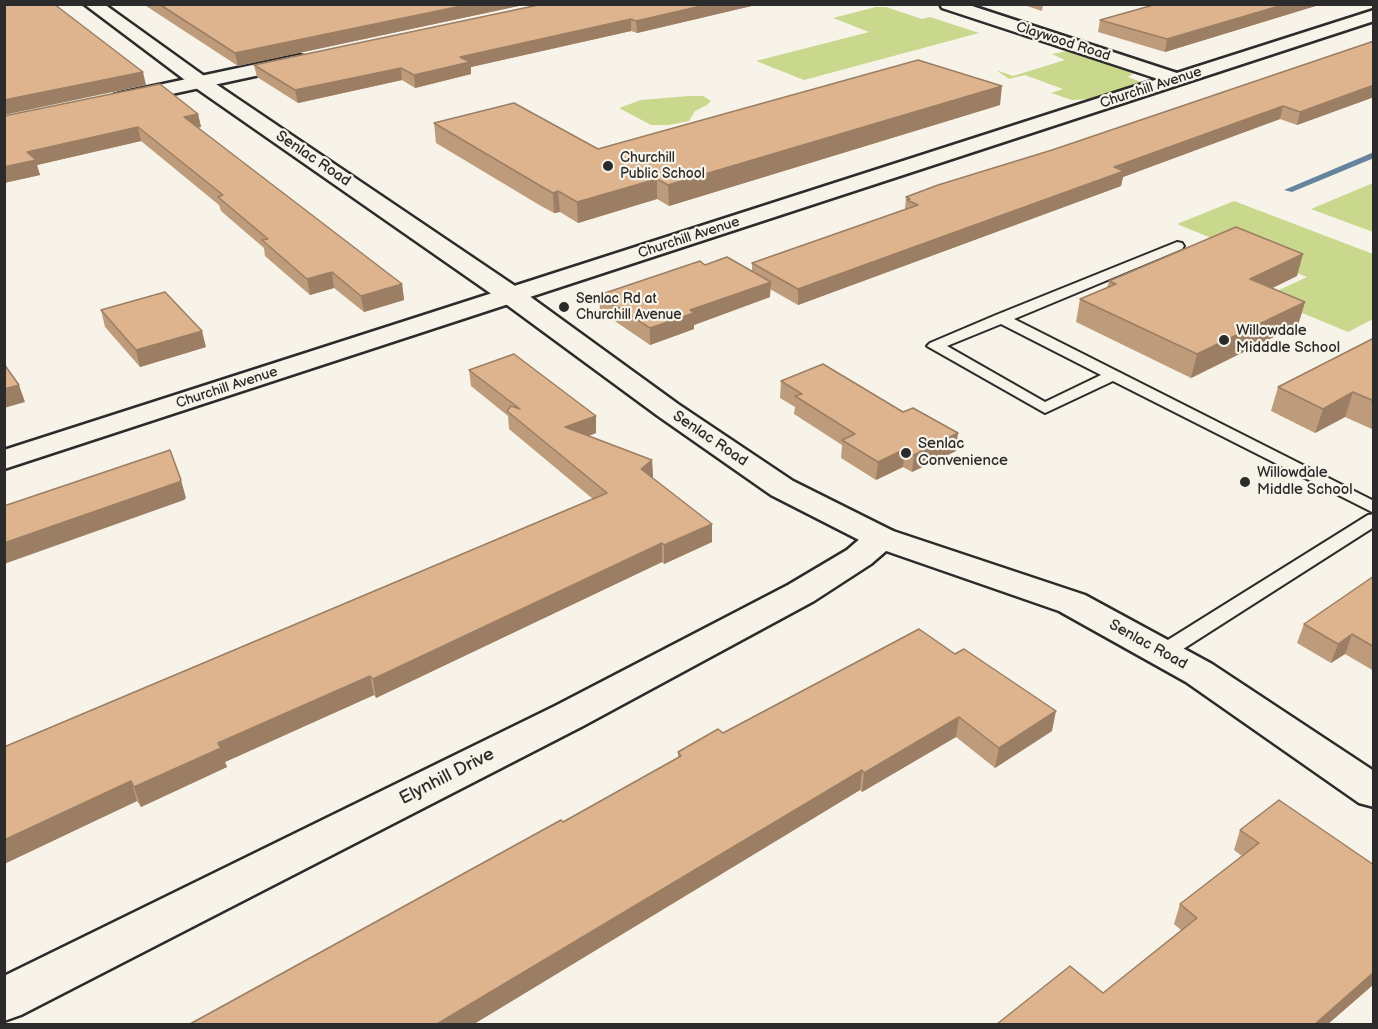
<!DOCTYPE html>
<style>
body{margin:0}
#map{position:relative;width:1378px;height:1029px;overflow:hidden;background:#f7f3e8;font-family:"Balsamiq Sans",sans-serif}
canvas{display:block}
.frame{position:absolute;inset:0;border:6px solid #2b2b2b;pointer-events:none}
</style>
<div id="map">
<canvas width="1378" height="1029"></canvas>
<div class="frame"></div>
</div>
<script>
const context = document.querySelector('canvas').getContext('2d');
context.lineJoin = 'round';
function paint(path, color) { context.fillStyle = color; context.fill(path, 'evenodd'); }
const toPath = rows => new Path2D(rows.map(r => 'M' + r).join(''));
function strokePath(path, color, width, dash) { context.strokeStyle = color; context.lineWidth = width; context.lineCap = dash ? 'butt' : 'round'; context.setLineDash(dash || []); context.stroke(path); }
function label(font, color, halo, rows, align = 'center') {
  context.font = font + ' "Balsamiq Sans",sans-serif'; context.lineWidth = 4.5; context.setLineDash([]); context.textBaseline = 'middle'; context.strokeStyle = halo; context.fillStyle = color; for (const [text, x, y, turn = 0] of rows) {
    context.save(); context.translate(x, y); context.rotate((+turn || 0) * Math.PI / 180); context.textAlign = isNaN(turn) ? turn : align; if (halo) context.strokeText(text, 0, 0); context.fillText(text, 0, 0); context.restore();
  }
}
paint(toPath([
 [876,7,886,7,922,19,930,17,979,33,804,80,756,61,869,32,833,18],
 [1068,51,1130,71,1134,73,1128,77,1141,82,1090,99,1072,100,1051,93,1063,89,1025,75,1009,79,996,70,1013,76,1065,60,1052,54],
 [689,96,703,96,711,101,707,105,695,111,689,121,669,125,651,125,619,108,641,100],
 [1373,183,1373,232,1311,209],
 [1234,201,1373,254,1373,319,1348,332,1264,297,1307,277,1177,224]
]), '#c9d88c');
paint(toPath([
 [1374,152,1374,158,1292,192,1284,190,1374,152]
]), '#67849e');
const service = toPath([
 [1177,242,1182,243,1184,246,1182,249,1014,319,1374,501,1374,513,1113,381,1045,413,927,346,930,343,996,315,1177,242],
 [1001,324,1101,375,1045,402,947,346,1001,324],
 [1374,514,1374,527,1169,658,1162,660,1155,658,1152,653,1155,648,1368,515,1374,514]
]);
const minor = toPath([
 [940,4,966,4,1177,73,1374,10,1374,21,4,469,4,450,1158,79,942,8,940,4],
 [299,55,306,57,308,61,306,65,121,105,114,103,111,99,114,95,121,93,299,55],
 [881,528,893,531,898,538,893,545,871,564,814,601,583,726,21,1015,4,1021,4,976,555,706,788,585,847,550,869,531,881,528]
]);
const tertiary = toPath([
 [84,4,104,4,207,78,521,290,678,404,793,481,893,531,1085,595,1212,664,1374,771,1374,807,1359,803,1186,682,1059,611,869,545,771,495,658,416,503,302,193,86,84,4]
]);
strokePath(service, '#2b2b2b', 4);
strokePath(minor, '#2b2b2b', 5);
strokePath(tertiary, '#2b2b2b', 5);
paint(service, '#f7f3e8');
paint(minor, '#f7f3e8');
paint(tertiary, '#f7f3e8');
paint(toPath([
 [143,4,528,4,238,66],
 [543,4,760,4,637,33,631,31,471,67,471,74,415,88,402,80,298,103,257,77,254,65],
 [1021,4,1043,4,1042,11],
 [1157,4,1322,4,1165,52,1098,32,1100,20],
 [1374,41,1374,97,1297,125,1280,119,1123,177,1121,186,798,305,770,289,770,297,694,325,694,329,650,345,600,311,599,295,705,265,752,271,752,263,905,209,906,197,1052,150],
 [1000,105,669,206,657,199,578,223,560,212,554,213,541,206,436,143,434,123,598,149],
 [198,114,201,127,198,128,402,284,404,300,364,312,334,288,310,295,265,256,264,248,221,211,219,205,141,141,37,165,40,175,4,183,4,116],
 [1297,276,1272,288,1305,302,1298,325,1191,378,1076,322,1080,299,1107,288,1109,281],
 [101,310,206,347,140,367,105,327],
 [1374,338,1374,430,1345,417,1315,433,1271,411,1278,387],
 [469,370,596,433,589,436,652,460,653,478,712,542,664,564,662,562,376,698,374,695,225,762,227,767,141,807,137,801,4,864,4,747,593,499,509,429,508,416,471,386],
 [781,381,956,451,912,472,903,467,876,480,841,458,842,445,794,414,795,407,780,398],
 [1374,576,1374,671,1345,654,1331,663,1297,643,1304,624],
 [919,629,1052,731,995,768,956,737,862,792,860,790,474,1024,190,1024,563,822,678,758,678,752,723,733],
 [1240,830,1374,865,1374,984,1328,1024,997,1024,1103,993,1181,930,1174,924,1180,904,1242,856,1234,850]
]), '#be9b7a');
paint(toPath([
 [471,4,528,4,238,66,235,53],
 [710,4,760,4,637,33,636,21],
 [1286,4,1322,4,1165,52,1167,39],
 [631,19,631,31,471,67,471,74,415,88,414,75,460,57],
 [401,68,402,80,298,103,295,90],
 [143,72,146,85,4,115,4,100],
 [1374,85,1374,97,1297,125,1300,112],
 [1002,86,1000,105,669,206,668,185],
 [1283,106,1280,119,1123,177,1121,186,798,305,798,289,1114,167],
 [198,114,201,127,187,130,184,117],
 [138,127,141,141,37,165,40,175,4,183,4,167,27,152],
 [657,179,657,199,578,223,577,202],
 [558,191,560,212,554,213,553,193],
 [1303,254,1297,276,1244,302,1250,279],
 [332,272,334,288,310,295,307,279],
 [771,282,770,297,694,325,694,329,650,345,650,328,690,310],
 [402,284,404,300,364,312,361,296],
 [1305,302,1298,325,1191,378,1197,354],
 [202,331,206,347,140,367,136,350],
 [19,385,25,402,4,408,4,389],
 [1353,392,1345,417,1315,433,1323,409],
 [596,416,596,433,566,444,565,427],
 [958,433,956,451,912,472,914,455],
 [905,449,903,467,876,480,878,462],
 [652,460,653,478,641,469],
 [181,480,186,498,184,500,4,564,4,543],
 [712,524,712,542,664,564,664,545],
 [662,543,662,562,376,698,373,679],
 [1352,634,1345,654,1331,663,1338,644],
 [370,676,374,695,225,762,227,767,141,807,134,787,218,743],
 [1056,711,1052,731,995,768,999,748],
 [959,717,956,737,862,792,864,773],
 [862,770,860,790,474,1024,437,1024],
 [131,781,137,801,4,864,4,840],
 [1374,972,1374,984,1328,1024,1315,1024]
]), '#9b7e63');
const building = toPath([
 [4,4,54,4,143,72,4,100,4,4],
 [159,4,471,4,235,53,159,4],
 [543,4,710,4,636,21,631,19,460,57,470,62,414,75,401,68,295,90,254,65,543,4],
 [1157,4,1286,4,1167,39,1100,20,1157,4],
 [1374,41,1374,85,1300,112,1283,106,1114,167,1124,171,798,289,752,263,918,205,907,200,910,199,906,197,938,185,1052,150,1374,41],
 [918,60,1002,86,668,185,657,179,577,202,558,191,553,193,539,185,434,123,514,103,598,149,918,60],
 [160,84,198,114,184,117,402,284,361,296,332,272,307,279,262,240,268,239,218,197,223,195,138,127,27,152,36,160,4,167,4,116,160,84],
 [1236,227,1303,254,1250,279,1305,302,1197,354,1080,299,1116,284,1109,281,1236,227],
 [727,257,771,282,690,310,694,313,650,328,599,295,700,261,705,265,727,257],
 [165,292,202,331,136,350,101,310,165,292],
 [1374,338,1374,401,1353,392,1323,409,1278,387,1374,338],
 [514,354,596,416,565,427,652,460,641,469,712,524,664,545,662,543,373,679,370,676,218,743,221,748,134,787,131,781,4,840,4,747,607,493,507,411,511,406,520,409,469,370,514,354],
 [4,364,19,385,4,389,4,364],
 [823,364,903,412,913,408,958,433,914,455,905,449,878,462,842,440,855,434,795,396,802,394,781,381,823,364],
 [170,450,181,480,179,482,4,543,4,506,170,450],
 [1374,576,1374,647,1352,634,1338,644,1304,624,1374,576],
 [919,629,955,654,964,649,1056,711,999,748,959,717,864,773,862,770,437,1024,190,1024,561,820,563,822,681,756,678,752,718,729,723,733,919,629],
 [1279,800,1374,865,1374,972,1315,1024,997,1024,1070,966,1103,993,1197,918,1180,904,1259,843,1240,830,1279,800]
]);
paint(building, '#ddb48e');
strokePath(building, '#9b7e63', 1.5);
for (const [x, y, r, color] of [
 [608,166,6,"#2b2b2b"],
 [564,307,6,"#2b2b2b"],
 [1224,340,6,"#2b2b2b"],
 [906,453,6,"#2b2b2b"],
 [1245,482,6,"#2b2b2b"]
]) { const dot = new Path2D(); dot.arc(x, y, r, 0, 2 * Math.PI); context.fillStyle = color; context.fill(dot); strokePath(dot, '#f7f3e8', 2); }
label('14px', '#2b2b2b', '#f7f3e8', [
 ["Claywood Road",1063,42,18],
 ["Churchill Avenue",1151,88,-18],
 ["Churchill Avenue",689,238,-18],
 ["Churchill Avenue",227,388,-18]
]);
label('14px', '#2b2b2b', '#f7f3e8', [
 ["Churchill",620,158],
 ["Public School",620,174],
 ["Senlac Rd at",576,299],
 ["Churchill Avenue",576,315]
], 'left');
label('15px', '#2b2b2b', '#f7f3e8', [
 ["Senlac Road",313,159,34],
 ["Senlac Road",710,439,34],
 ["Senlac Road",1148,645,29]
]);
label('15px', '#2b2b2b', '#f7f3e8', [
 ["Willowdale",1236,331],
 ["Midddle School",1236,348],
 ["Senlac",918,444],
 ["Convenience",918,461],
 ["Willowdale",1257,473],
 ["Middle School",1257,490]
], 'left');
label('18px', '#2b2b2b', '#f7f3e8', [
 ["Elynhill Drive",447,777,-27]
]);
</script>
